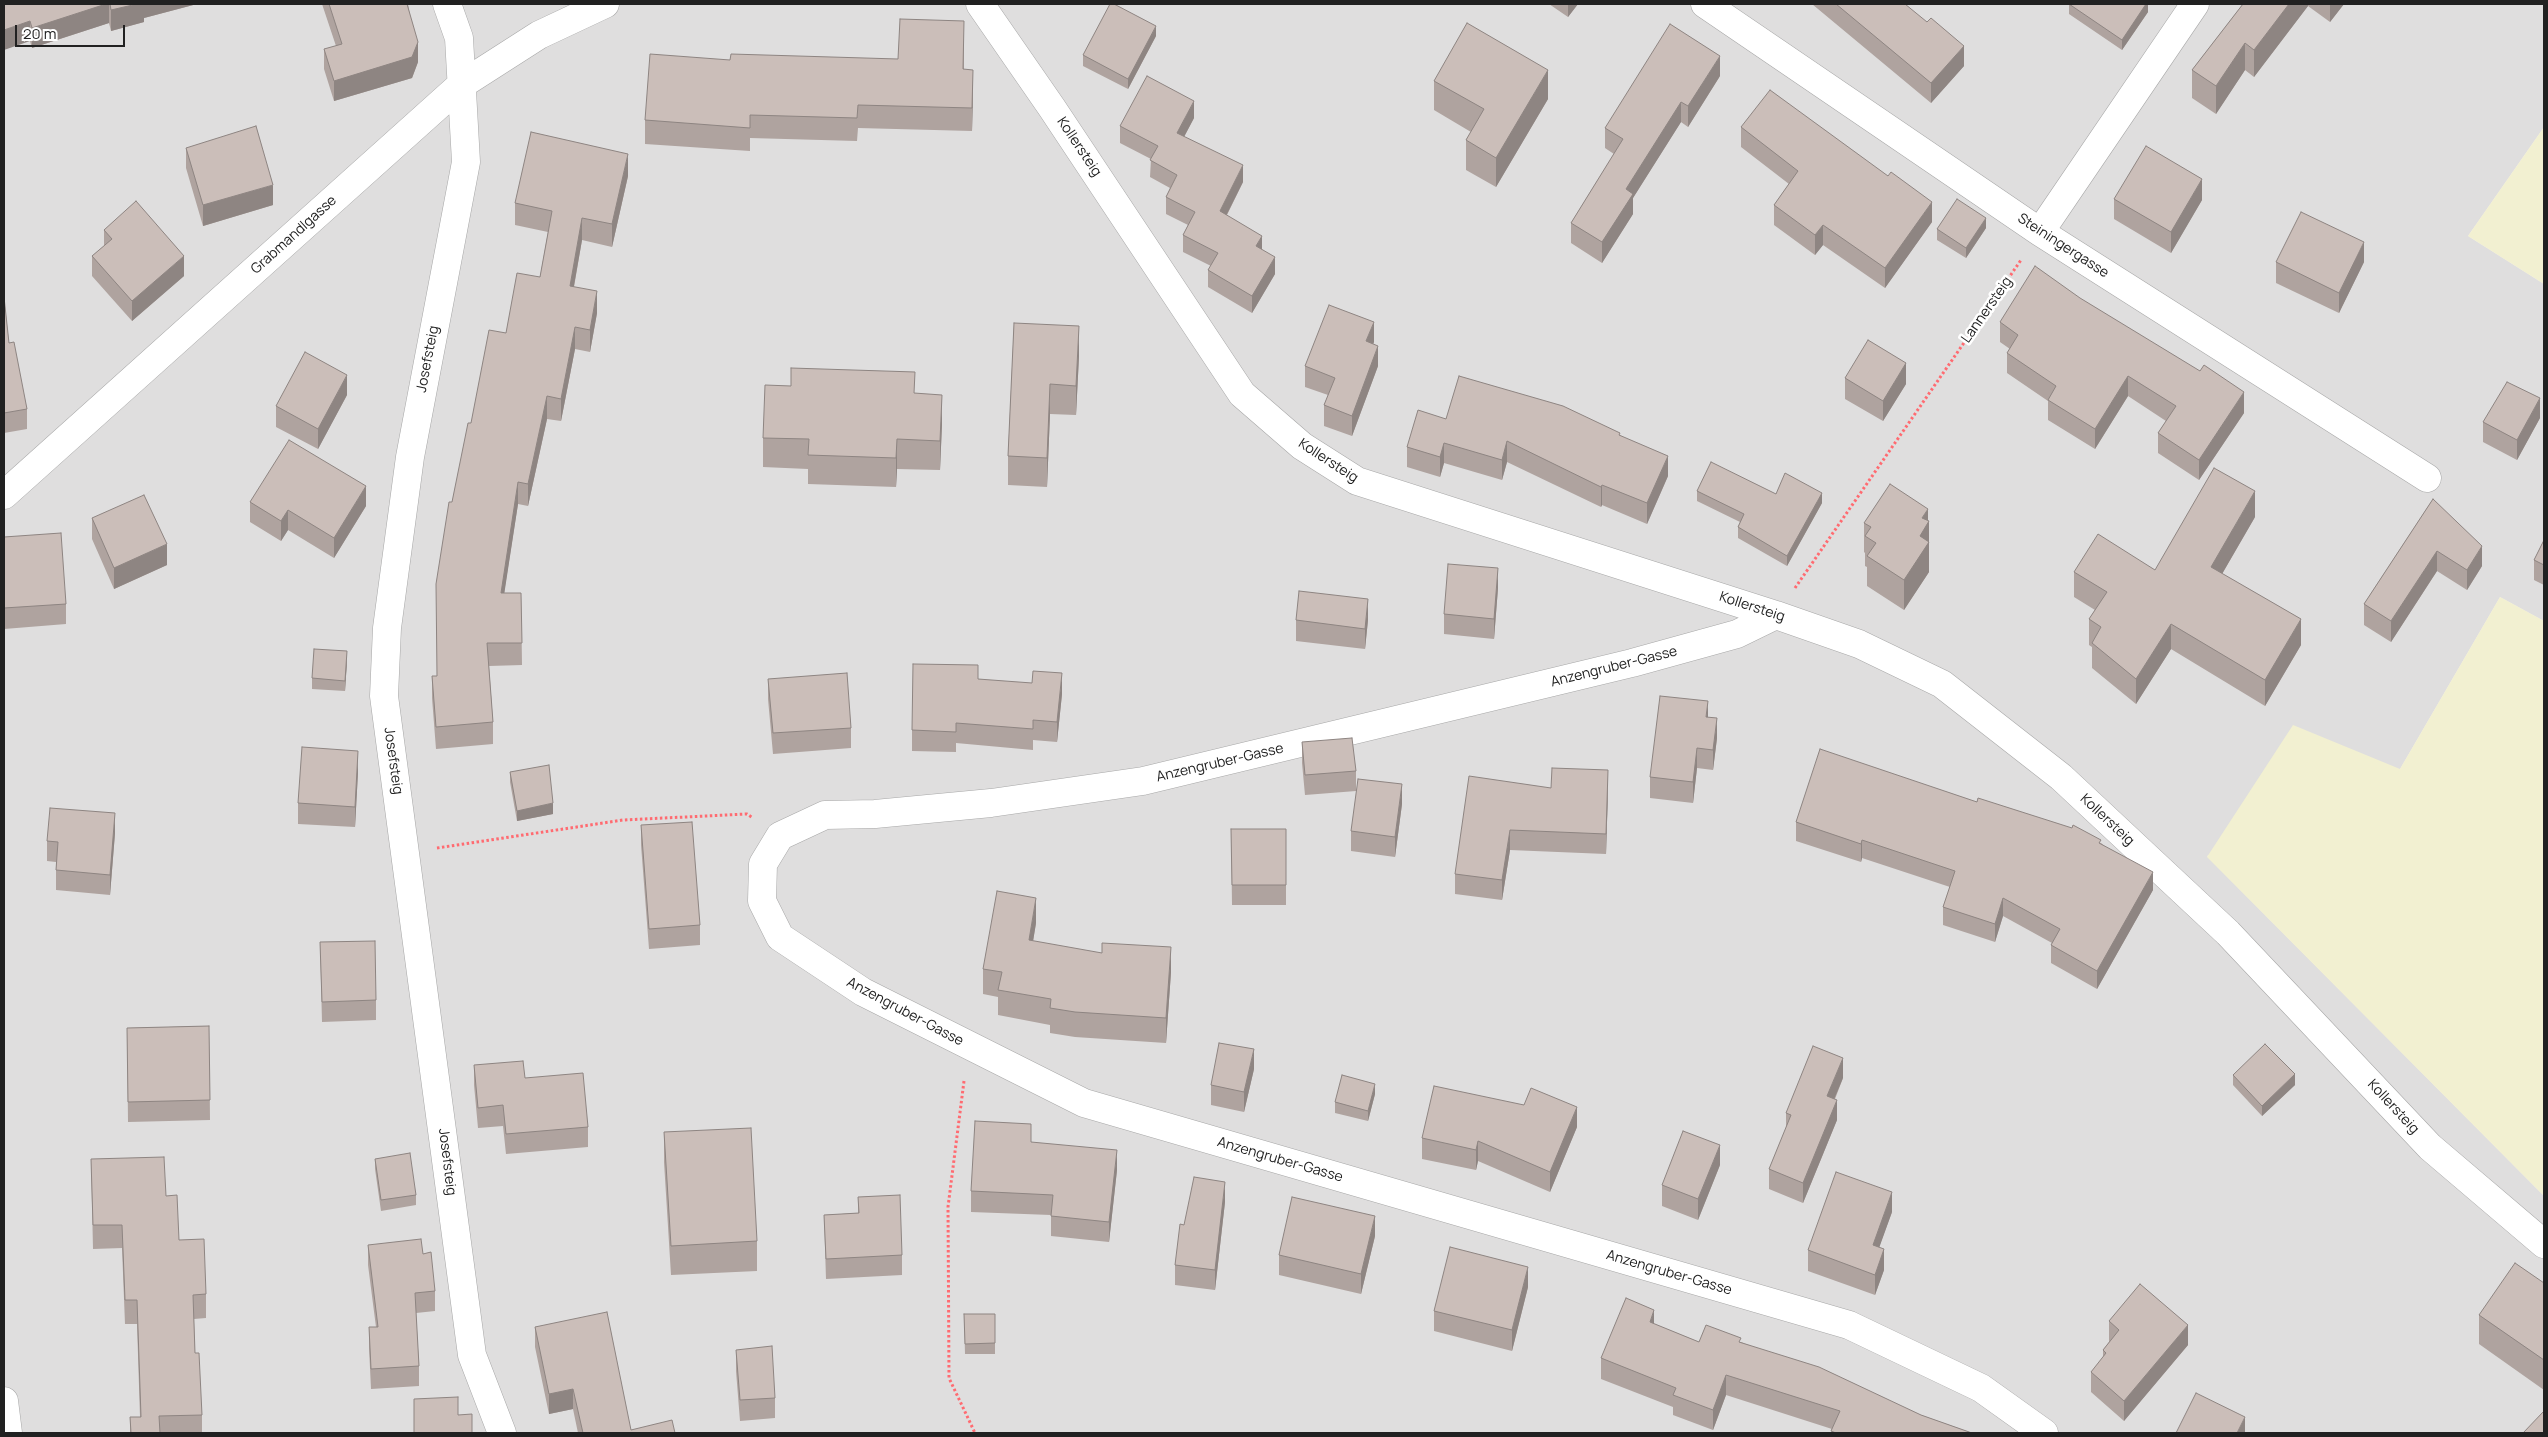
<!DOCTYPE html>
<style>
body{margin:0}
#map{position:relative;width:2548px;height:1437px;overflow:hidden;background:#f2ede7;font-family:Manrope,sans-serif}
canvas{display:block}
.frame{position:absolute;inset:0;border:5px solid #212121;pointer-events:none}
.scale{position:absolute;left:15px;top:25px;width:110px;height:22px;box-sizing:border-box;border:2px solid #212121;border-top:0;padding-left:6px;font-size:15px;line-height:18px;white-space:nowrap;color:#212121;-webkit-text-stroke:4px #fff;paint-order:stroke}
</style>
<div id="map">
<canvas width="2548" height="1437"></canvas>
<div class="frame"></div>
<div class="scale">20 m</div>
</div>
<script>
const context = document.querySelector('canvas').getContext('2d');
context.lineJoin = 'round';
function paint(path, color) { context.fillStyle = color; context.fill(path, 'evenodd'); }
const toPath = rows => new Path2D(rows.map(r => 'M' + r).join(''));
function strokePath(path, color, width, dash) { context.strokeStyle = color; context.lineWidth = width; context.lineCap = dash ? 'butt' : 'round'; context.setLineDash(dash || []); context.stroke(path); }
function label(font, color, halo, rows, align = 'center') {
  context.font = font + ' Manrope,sans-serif'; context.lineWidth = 5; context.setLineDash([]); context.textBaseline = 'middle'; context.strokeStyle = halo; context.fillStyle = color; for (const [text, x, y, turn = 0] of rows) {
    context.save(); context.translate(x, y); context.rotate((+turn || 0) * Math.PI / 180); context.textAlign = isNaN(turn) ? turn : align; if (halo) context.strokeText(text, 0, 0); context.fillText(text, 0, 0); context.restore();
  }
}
paint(toPath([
 [4,4,2544,4,2544,127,2468,236,2544,284,2544,621,2500,597,2400,769,2207,856,2544,1196,2544,1433,4,1433]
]), '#dfdede');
paint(toPath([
 [2544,127,2544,284,2468,236],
 [2500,597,2544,621,2544,1196,2207,857,2293,725,2400,769]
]), '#f2f0d1');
const minor = toPath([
 [447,4,459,38,466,162,410,457,387,628,384,696,472,1355,502,1433],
 [980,4,1052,108,1242,394,1302,446,1357,481,1776,615,1859,644,1942,684,2061,777,2228,933,2430,1147,2544,1244],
 [1705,4,2040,232,2427,478],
 [2040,232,2195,4],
 [4,495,461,85,539,35,605,4],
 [1776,615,1737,634,1632,663,1143,781,991,803,875,814,825,815,780,836,763,864,762,901,780,937,863,992,1084,1103,1849,1325,1981,1388,2044,1433],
 [4,1401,8,1433]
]);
strokePath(minor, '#a8a8a8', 29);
strokePath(toPath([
 [1795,588,2021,260],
 [437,848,623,820,747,814,753,818],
 [964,1081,948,1207,949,1378,975,1433]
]), '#ff6b71', 3, [2.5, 2.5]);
strokePath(minor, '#fff', 28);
paint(toPath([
 [4,4,197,4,144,18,144,22,111,31,109,23,32,48,30,41],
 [322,4,408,4,418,62,412,78,334,101,324,69,324,49,336,46],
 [1549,4,1578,4,1568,17],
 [1812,4,1905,4,1964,66,1931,103],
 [2069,4,2148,4,2148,12,2122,50,2069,14],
 [2243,4,2344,4,2330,22,2308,6,2254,77,2245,70,2216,114,2192,98,2192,70],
 [1156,36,1128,89,1083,66,1083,55],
 [964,44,964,69,973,93,972,131,858,128,857,141,750,138,750,151,645,144,645,120,730,60,898,59],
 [1720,76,1688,127,1681,122,1633,198,1633,214,1602,263,1571,243,1571,223,1614,154,1605,148,1605,128],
 [1434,81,1548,99,1496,187,1466,170,1466,140,1471,132,1434,110],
 [1194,118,1184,137,1243,182,1227,215,1262,249,1275,274,1252,313,1208,287,1208,270,1211,266,1183,252,1183,235,1188,225,1166,214,1166,197,1170,188,1150,177,1151,159,1120,143,1120,126],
 [1741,127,1932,222,1885,288,1823,245,1815,255,1774,225,1774,205,1789,184,1741,147],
 [186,148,273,205,203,226,186,168],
 [628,176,612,247,582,240,574,287,597,313,590,352,575,349,561,421,547,419,528,506,518,504,504,593,521,593,522,665,489,666,493,722,493,744,436,749,432,698,432,676,437,676,452,502,471,423,506,333,540,277,548,232,515,225,515,203],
 [2114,199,2202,200,2171,253,2114,219],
 [1986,228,1966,258,1937,240,1937,229],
 [104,230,184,276,132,321,92,276,92,256,104,246],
 [2276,262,2364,262,2339,313,2276,283],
 [4,297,9,343,27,409,27,429,4,433],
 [2000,322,2244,413,2199,480,2158,453,2158,433,2166,421,2128,396,2095,449,2048,420,2048,401,2007,373,2007,353,2010,349,2000,342],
 [1014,323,1079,356,1076,415,1050,414,1047,487,1008,485,1008,456],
 [1374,342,1373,344,1378,366,1352,436,1324,426,1324,405,1328,395,1305,387,1305,366],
 [1845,378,1906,384,1883,421,1845,399],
 [915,393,942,424,940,470,897,469,896,487,808,484,808,469,763,467,763,438],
 [347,395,318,449,276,427,276,406],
 [2540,418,2517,460,2483,442,2483,422],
 [1446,419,1620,435,1668,476,1647,524,1602,505,1601,507,1507,462,1502,480,1444,463,1440,477,1407,467,1407,447],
 [1697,491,1776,494,1822,503,1787,566,1738,538,1738,527,1740,522,1697,501],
 [2433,499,2482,566,2467,590,2437,571,2391,642,2364,625,2364,604],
 [250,502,366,506,334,558,288,530,281,541,250,522],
 [2255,517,2222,574,2301,645,2265,706,2171,649,2136,704,2092,668,2092,647,2089,645,2089,619,2095,610,2074,597,2074,572,2155,570],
 [92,518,167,565,114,589,92,539],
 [1928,521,1929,521,1929,572,1904,610,1867,586,1867,567,1865,566,1865,553,1864,552,1864,523],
 [4,537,66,604,66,624,4,629],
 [2544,540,2544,585,2534,580,2534,560],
 [1498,588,1494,639,1444,634,1444,614],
 [1296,620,1368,620,1365,649,1296,641],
 [347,661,345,691,312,689,312,678],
 [768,679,851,728,851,748,773,754,768,699],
 [978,679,1062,694,1057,742,1033,740,1033,750,956,743,956,752,912,751,912,730],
 [1708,717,1717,738,1713,770,1697,768,1693,803,1650,798,1650,777],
 [1302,742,1356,771,1356,791,1305,795,1302,763],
 [358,772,355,827,298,824,298,803],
 [510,772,553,814,517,821,510,782],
 [1551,788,1608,790,1606,854,1510,850,1502,900,1455,894,1455,874],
 [1977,802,2101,843,2153,890,2097,989,2051,963,2051,945,2052,943,2003,916,1995,942,1943,925,1943,907,1950,887,1862,858,1861,862,1796,841,1796,822],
 [1402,804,1395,857,1351,851,1351,831],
 [641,825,700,925,700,945,649,949,641,845],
 [1231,829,1286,829,1286,905,1232,905],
 [115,833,110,895,56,890,56,862,47,861,47,841],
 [1036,923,1033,941,1171,972,1166,1043,1075,1037,1050,1033,1050,1025,998,1015,998,997,983,994,983,969],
 [320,942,376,1000,376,1020,322,1022],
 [209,1026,210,1120,128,1122,127,1028],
 [474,1065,588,1127,588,1147,506,1154,503,1126,478,1128,474,1085],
 [1254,1069,1244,1112,1211,1105,1211,1085],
 [2233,1075,2295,1085,2262,1116,2233,1085],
 [1843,1078,1835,1099,1837,1120,1803,1203,1769,1189,1769,1169,1786,1129,1786,1113],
 [1375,1094,1368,1121,1335,1113,1335,1102],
 [1577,1127,1550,1192,1478,1161,1476,1170,1422,1159,1422,1138],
 [664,1132,757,1241,757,1271,671,1275,664,1162],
 [1031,1142,1117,1170,1109,1242,1051,1236,1051,1215,971,1212,971,1191],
 [91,1159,166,1196,179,1240,206,1294,206,1318,194,1319,195,1353,202,1415,202,1433,130,1433,130,1417,140,1417,137,1324,125,1324,122,1248,93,1249],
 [375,1159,416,1195,416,1205,381,1211,375,1169],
 [1720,1165,1698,1220,1662,1206,1662,1185],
 [858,1197,902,1255,902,1275,826,1279,824,1215,858,1213],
 [1225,1202,1215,1290,1175,1285,1175,1265,1184,1225],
 [1892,1212,1879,1247,1884,1270,1875,1295,1808,1271,1808,1250],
 [1375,1236,1361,1294,1279,1275,1279,1255],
 [368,1245,423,1254,435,1291,435,1311,416,1313,419,1366,419,1386,371,1389,369,1347,369,1327,376,1327,368,1265],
 [2544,1283,2544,1390,2479,1344,2479,1315],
 [1528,1287,1512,1351,1434,1331,1434,1311],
 [964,1314,995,1314,995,1354,965,1354],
 [2109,1321,2188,1345,2124,1421,2091,1392,2091,1372,2103,1358,2103,1350,2109,1342],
 [1654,1324,1699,1342,1741,1342,1921,1415,1972,1433,1831,1433,1832,1429,1726,1395,1713,1430,1673,1415,1673,1407,1601,1379,1601,1358],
 [535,1327,631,1430,675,1433,578,1433,573,1409,549,1414,535,1347],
 [736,1350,775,1398,775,1418,740,1421,736,1371]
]), '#afa39f');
paint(toPath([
 [106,4,109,4,109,23,32,48,32,28],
 [137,4,197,4,144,18,144,22,111,31,111,10],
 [1568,4,1578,4,1568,17],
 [2146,4,2148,4,2148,12,2122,50,2122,40],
 [2289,4,2308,4,2308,6,2254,77,2254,50],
 [2330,4,2344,4,2330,22],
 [30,21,30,41,4,50,4,30],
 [1156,26,1156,36,1128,89,1128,79],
 [418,42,418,62,412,78,334,101,334,81],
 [2245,43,2245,70,2216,114,2216,86],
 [1964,46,1964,66,1931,103,1931,83],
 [1720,56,1720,76,1688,127,1688,106],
 [973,70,973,93,972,131,972,108],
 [1548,70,1548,99,1496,187,1496,158],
 [1194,101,1194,118,1177,150,1177,133],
 [1681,102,1681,122,1633,198,1633,214,1602,263,1602,242,1626,189],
 [628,154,628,176,612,247,612,224],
 [1243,165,1243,182,1220,228,1220,211],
 [2202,179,2202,200,2171,253,2171,232],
 [273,185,273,205,203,226,203,205],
 [1932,202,1932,222,1885,288,1885,268],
 [582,218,582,240,570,308,570,286],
 [1986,218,1986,228,1966,258,1966,248],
 [1823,225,1823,245,1815,255,1815,235],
 [1262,236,1262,253,1256,246],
 [2364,242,2364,262,2339,313,2339,293],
 [184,256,184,276,132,321,132,301],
 [1275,257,1275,274,1252,313,1252,296],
 [597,291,597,313,590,352,590,330],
 [1374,322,1374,342,1366,361,1366,341],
 [1079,326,1079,356,1076,415,1076,386],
 [575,327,575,349,561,421,561,399],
 [1378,346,1378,366,1352,436,1352,416],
 [1906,363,1906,384,1883,421,1883,401],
 [347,375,347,395,318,449,318,429],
 [2128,376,2128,396,2095,449,2095,429],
 [1050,384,1050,414,1047,487,1047,458],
 [2244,392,2244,413,2199,480,2199,460],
 [942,395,942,424,940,470,940,441],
 [547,396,547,419,528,506,528,484],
 [2540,398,2540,418,2517,460,2517,440],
 [897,439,897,469,896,487,896,458],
 [1507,441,1507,462,1502,480,1502,460],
 [1444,443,1444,463,1440,477,1440,457],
 [1668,456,1668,476,1647,524,1647,503],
 [518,482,518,504,501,615,501,593],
 [1602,485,1602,505,1601,507,1601,487],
 [366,486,366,506,334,558,334,538],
 [2255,491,2255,517,2211,593,2211,567],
 [1822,493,1822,503,1787,566,1787,556],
 [1928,509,1928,523,1929,521,1929,572,1904,610,1904,580,1920,536,1922,518],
 [288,510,288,530,281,541,281,521],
 [167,544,167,565,114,589,114,568],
 [2482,546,2482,566,2467,590,2467,570],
 [2437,551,2437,571,2391,642,2391,621],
 [1498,568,1498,588,1494,639,1494,619],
 [1368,599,1368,620,1365,649,1365,629],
 [2301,619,2301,645,2265,706,2265,680],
 [2171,624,2171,649,2136,704,2136,679],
 [347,651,347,661,345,691,345,681],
 [1062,673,1062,694,1057,742,1057,722],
 [1708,701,1708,721,1706,717],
 [1717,718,1717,738,1713,770,1713,750],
 [1697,748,1697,768,1693,803,1693,782],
 [358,751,358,772,355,827,355,807],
 [1608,770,1608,790,1606,854,1606,834],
 [1402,784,1402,804,1395,857,1395,837],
 [553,803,553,814,517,821,517,811],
 [115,813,115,833,110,895,110,875],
 [1510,830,1510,850,1502,900,1502,880],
 [1862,840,1862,858,1861,862,1861,844],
 [2153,872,2153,890,2097,989,2097,971],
 [1036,898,1036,923,1029,966,1029,940],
 [2003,898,2003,916,1995,942,1995,924],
 [1171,947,1171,972,1166,1043,1166,1018],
 [1254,1049,1254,1069,1244,1112,1244,1092],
 [1843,1058,1843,1078,1827,1116,1827,1096],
 [2295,1074,2295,1085,2262,1116,2262,1106],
 [1375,1084,1375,1094,1368,1121,1368,1111],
 [1837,1100,1837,1120,1803,1203,1803,1183],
 [1577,1107,1577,1127,1550,1192,1550,1172],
 [1478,1141,1478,1161,1476,1170,1476,1150],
 [1720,1145,1720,1165,1698,1220,1698,1199],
 [1117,1150,1117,1170,1109,1242,1109,1222],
 [1225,1182,1225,1202,1215,1290,1215,1270],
 [1892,1192,1892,1212,1873,1265,1873,1245],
 [1375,1216,1375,1236,1361,1294,1361,1274],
 [1884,1249,1884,1270,1875,1295,1875,1275],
 [1528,1267,1528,1287,1512,1351,1512,1330],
 [1654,1310,1654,1330,1650,1322],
 [2188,1325,2188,1345,2124,1421,2124,1401],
 [1726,1375,1726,1395,1713,1430,1713,1410],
 [573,1389,573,1409,549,1414,549,1394],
 [2245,1417,2245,1433,2237,1433]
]), '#8e8582');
const building = toPath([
 [4,4,106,4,32,28,30,21,4,30,4,4],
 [110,4,137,4,111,10,110,4],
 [329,4,407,4,418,42,412,57,334,81,324,49,342,44,329,4],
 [1110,4,1114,4,1156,26,1128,79,1083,55,1110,4],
 [1836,4,1905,4,1927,22,1931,18,1964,46,1931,83,1836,4],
 [2069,4,2146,4,2122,40,2069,4],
 [2243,4,2289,4,2254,50,2245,43,2216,86,2192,70,2243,4],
 [900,19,964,21,963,69,973,70,972,108,858,105,857,118,750,115,750,128,645,120,650,54,730,60,731,54,898,59,900,19],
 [1467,23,1548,70,1496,158,1466,140,1484,109,1434,81,1467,23],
 [1670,24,1720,56,1688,106,1681,102,1626,189,1633,194,1602,242,1571,223,1623,139,1605,128,1670,24],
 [1147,76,1194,101,1177,133,1243,165,1220,211,1262,236,1256,246,1275,257,1252,296,1208,270,1218,253,1183,235,1195,212,1166,197,1177,175,1150,160,1158,146,1120,126,1147,76],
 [1770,90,1888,176,1891,172,1932,202,1885,268,1823,225,1815,235,1774,205,1798,171,1741,127,1770,90],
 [256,126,273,185,203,205,186,148,256,126],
 [531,132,628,154,612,224,582,218,570,286,597,291,590,330,575,327,561,399,547,396,528,484,518,482,501,593,521,593,522,643,487,643,493,722,436,727,432,676,437,676,436,584,449,502,452,502,468,423,471,423,489,330,506,333,517,273,540,277,552,211,515,203,531,132],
 [2146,146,2202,179,2171,232,2114,199,2146,146],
 [1957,199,1986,218,1966,248,1937,229,1957,199],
 [136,201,184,256,132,301,92,256,112,239,104,230,136,201],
 [2301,212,2364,242,2339,293,2276,262,2301,212],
 [2035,266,2080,298,2200,371,2204,365,2244,392,2199,460,2158,433,2176,406,2128,376,2095,429,2048,400,2056,386,2007,353,2018,335,2000,322,2035,266],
 [4,297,9,343,14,342,27,409,4,413,4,297],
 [1329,305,1374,322,1366,341,1378,346,1352,416,1324,405,1335,378,1305,366,1329,305],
 [1014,323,1079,326,1076,386,1050,384,1047,458,1008,456,1014,323],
 [1868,340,1906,363,1883,401,1845,378,1868,340],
 [305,352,347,375,318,429,276,406,305,352],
 [791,368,915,372,914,393,942,395,940,441,897,439,896,458,808,455,809,439,763,438,765,385,791,386,791,368],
 [1459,376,1563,406,1620,433,1619,435,1668,456,1647,503,1602,485,1601,487,1507,441,1502,460,1444,443,1440,457,1407,447,1418,410,1446,419,1459,376],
 [2507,382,2540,398,2517,440,2483,422,2507,382],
 [289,440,366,486,334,538,288,510,281,521,250,502,289,440],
 [1711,462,1776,494,1785,473,1822,493,1787,556,1738,527,1744,514,1697,491,1711,462],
 [2214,468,2255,491,2211,567,2301,619,2265,680,2171,624,2136,679,2092,643,2101,627,2089,619,2107,592,2074,572,2098,534,2155,570,2214,468],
 [1890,484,1928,509,1922,518,1929,521,1920,536,1929,542,1904,580,1867,556,1876,543,1865,536,1871,527,1864,523,1890,484],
 [144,495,167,544,114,568,92,518,144,495],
 [2433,499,2482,546,2467,570,2437,551,2391,621,2364,604,2433,499],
 [61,533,66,604,4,608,4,537,61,533],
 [2544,540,2544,565,2534,560,2544,540],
 [1448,564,1498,568,1494,619,1444,614,1448,564],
 [1299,591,1368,599,1365,629,1296,620,1299,591],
 [314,649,347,651,345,681,312,678,314,649],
 [913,664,978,665,978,679,1032,683,1033,671,1062,673,1057,722,1033,720,1033,729,956,723,956,732,912,730,913,664],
 [847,673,851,728,773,733,768,679,847,673],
 [1660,696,1708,701,1706,717,1717,718,1713,750,1697,748,1693,782,1650,777,1660,696],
 [1352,738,1356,771,1305,775,1302,742,1352,738],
 [302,747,358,751,355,807,298,803,302,747],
 [1820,749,1977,802,1978,798,2072,828,2073,825,2101,840,2099,843,2153,872,2097,971,2051,945,2060,929,2003,898,1995,924,1943,907,1955,871,1862,840,1861,844,1796,822,1820,749],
 [549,765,553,803,517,811,510,772,549,765],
 [1552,768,1608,770,1606,834,1510,830,1502,880,1455,874,1469,776,1551,788,1552,768],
 [1358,779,1402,784,1395,837,1351,831,1358,779],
 [50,808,115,813,110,875,56,870,58,842,47,841,50,808],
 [692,822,700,925,649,929,641,825,692,822],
 [1231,829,1286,829,1286,885,1232,885,1231,829],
 [997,891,1036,898,1029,940,1102,953,1102,943,1171,947,1166,1018,1075,1012,1050,1008,1051,999,998,990,1002,972,983,969,997,891],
 [375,941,376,1000,322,1002,320,942,375,941],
 [209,1026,210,1100,128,1102,127,1028,209,1026],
 [1219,1043,1254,1049,1244,1092,1211,1085,1219,1043],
 [2265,1044,2295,1074,2262,1106,2233,1075,2265,1044],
 [1813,1046,1843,1058,1827,1096,1837,1100,1803,1183,1769,1169,1791,1115,1786,1113,1813,1046],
 [523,1061,525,1078,583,1073,588,1127,506,1134,503,1105,478,1108,474,1065,523,1061],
 [1342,1075,1375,1084,1368,1111,1335,1102,1342,1075],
 [1434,1086,1524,1105,1531,1088,1577,1107,1550,1172,1478,1141,1476,1150,1422,1138,1434,1086],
 [975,1121,1031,1124,1031,1142,1117,1150,1109,1222,1051,1216,1053,1195,971,1191,975,1121],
 [751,1128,757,1241,671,1246,664,1132,751,1128],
 [1683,1131,1720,1145,1698,1199,1662,1185,1683,1131],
 [410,1153,416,1195,381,1200,375,1159,410,1153],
 [164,1157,166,1196,177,1195,179,1240,204,1239,206,1294,193,1295,195,1353,199,1353,202,1415,159,1416,160,1433,131,1433,130,1417,141,1417,137,1300,125,1300,122,1225,93,1225,91,1159,164,1157],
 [1836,1172,1892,1192,1873,1245,1884,1249,1875,1275,1808,1250,1836,1172],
 [1194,1177,1225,1182,1215,1270,1175,1265,1180,1224,1184,1225,1194,1177],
 [900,1195,902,1255,826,1259,824,1215,859,1213,858,1197,900,1195],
 [1292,1197,1375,1216,1361,1274,1279,1255,1292,1197],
 [421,1239,423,1254,431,1252,435,1291,415,1293,419,1366,371,1369,369,1327,378,1327,368,1245,421,1239],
 [1450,1247,1528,1267,1512,1330,1434,1311,1450,1247],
 [2515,1263,2544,1283,2544,1360,2479,1315,2515,1263],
 [2140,1284,2188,1325,2124,1401,2091,1372,2106,1353,2103,1350,2119,1330,2109,1321,2140,1284],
 [1626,1298,1654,1310,1650,1322,1699,1342,1706,1325,1741,1338,1739,1342,1819,1367,1921,1415,1972,1433,1836,1433,1831,1431,1840,1411,1726,1375,1713,1410,1673,1395,1676,1388,1601,1358,1626,1298],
 [607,1312,631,1430,672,1420,675,1433,583,1433,573,1389,549,1394,535,1327,607,1312],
 [964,1314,995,1314,995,1343,965,1344,964,1314],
 [772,1346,775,1398,740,1400,736,1350,772,1346],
 [2196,1393,2245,1417,2237,1433,2176,1433,2196,1393],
 [458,1397,458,1415,472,1414,472,1433,414,1433,414,1399,458,1397],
 [2544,1411,2544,1433,2523,1433,2544,1411]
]);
paint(building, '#cbbeb9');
strokePath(building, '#8e8582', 1);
label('14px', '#212121', '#fff', [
 ["Kollersteig",1079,147,56],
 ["Grabmandlgasse",294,235,-42],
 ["Steiningergasse",2063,246,33],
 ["Lannersteig",1987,310,-55],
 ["Josefsteig",428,359,-79],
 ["Kollersteig",1328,461,33],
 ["Kollersteig",1752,607,18],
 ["Anzengruber-Gasse",1614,667,-14],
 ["Josefsteig",393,761,82],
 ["Anzengruber-Gasse",1220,763,-13],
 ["Kollersteig",2107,820,43],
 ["Anzengruber-Gasse",905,1012,28],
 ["Kollersteig",2393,1107,47],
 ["Anzengruber-Gasse",1280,1160,16],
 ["Josefsteig",447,1162,83],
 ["Anzengruber-Gasse",1669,1273,16]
]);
</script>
